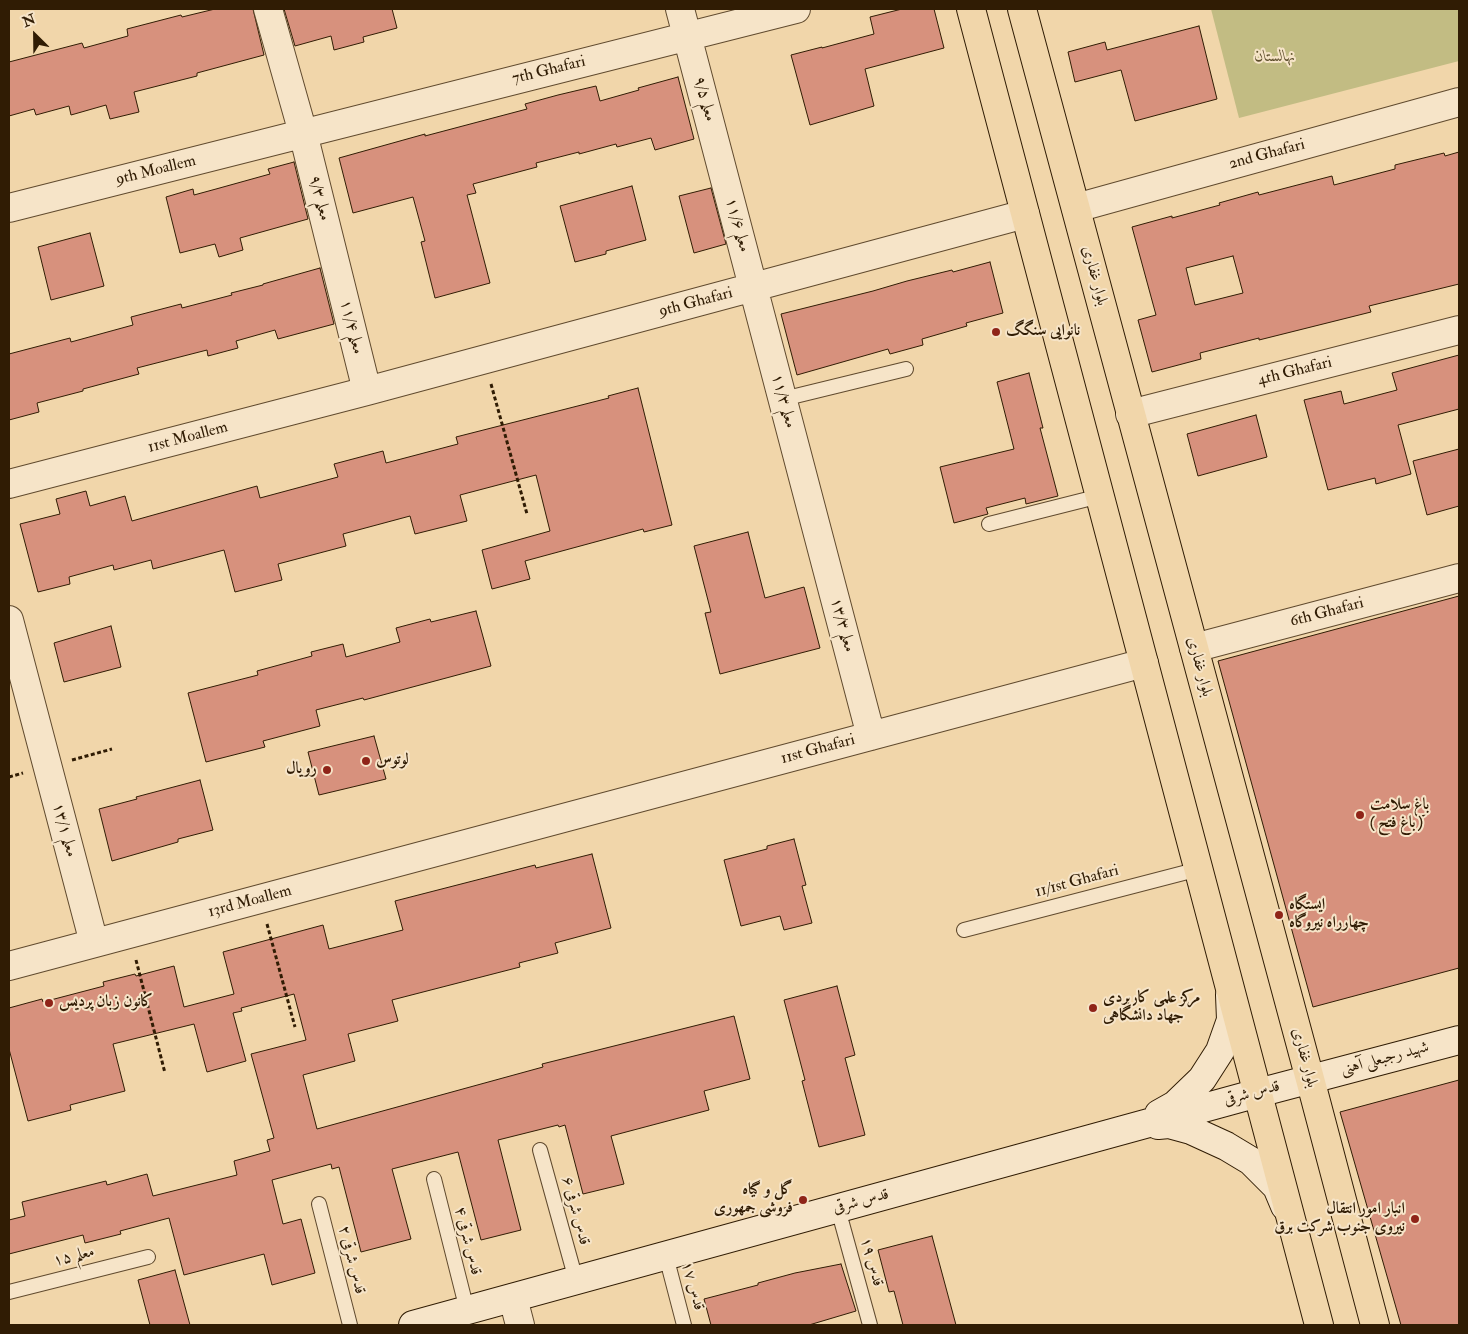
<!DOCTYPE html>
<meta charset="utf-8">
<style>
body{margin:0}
#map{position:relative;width:1468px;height:1334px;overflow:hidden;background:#f1d6aa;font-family:"IM FELL Double Pica",serif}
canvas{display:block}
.frame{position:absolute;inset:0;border:10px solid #301c04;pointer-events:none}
.north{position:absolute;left:10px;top:10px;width:50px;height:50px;-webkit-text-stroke:4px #f6e4c8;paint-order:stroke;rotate:337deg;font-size:14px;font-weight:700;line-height:20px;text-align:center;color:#301c04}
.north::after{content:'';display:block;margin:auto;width:18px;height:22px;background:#301c04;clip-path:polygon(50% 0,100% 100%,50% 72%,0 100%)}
</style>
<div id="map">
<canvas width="1468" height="1334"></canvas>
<div class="frame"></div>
<div class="north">N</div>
</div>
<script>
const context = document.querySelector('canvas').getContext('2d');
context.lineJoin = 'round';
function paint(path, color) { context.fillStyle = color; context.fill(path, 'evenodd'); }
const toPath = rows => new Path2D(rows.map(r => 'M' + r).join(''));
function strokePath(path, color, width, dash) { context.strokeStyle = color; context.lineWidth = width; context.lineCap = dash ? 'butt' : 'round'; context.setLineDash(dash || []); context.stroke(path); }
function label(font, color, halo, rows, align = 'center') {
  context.font = font + ' "IM FELL Double Pica",Amiri,serif'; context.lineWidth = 4; context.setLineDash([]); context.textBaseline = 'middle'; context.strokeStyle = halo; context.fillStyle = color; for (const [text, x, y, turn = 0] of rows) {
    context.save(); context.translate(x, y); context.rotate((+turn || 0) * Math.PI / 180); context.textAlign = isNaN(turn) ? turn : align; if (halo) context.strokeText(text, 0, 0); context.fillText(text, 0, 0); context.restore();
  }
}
paint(toPath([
 [1211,9,1459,9,1459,61,1239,118]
]), '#c2bc83');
const building = toPath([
 [215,9,253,9,264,55,197,73,197,76,134,92,139,112,110,119,106,105,71,115,69,106,36,115,34,109,9,116,9,62,82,43,84,48,128,36,127,29,181,15,182,17,215,9],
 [284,9,392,9,397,28,363,37,364,42,334,50,331,36,295,46,284,9],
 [902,9,934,9,944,48,865,69,874,106,810,125,791,55,822,47,822,48,874,34,870,17,902,9],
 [1199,26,1217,99,1135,121,1121,70,1075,82,1068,52,1105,42,1107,50,1199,26],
 [678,77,694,139,655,150,651,138,617,147,616,144,579,154,579,152,536,163,537,167,473,184,476,193,467,195,490,283,435,298,421,242,425,241,413,197,353,213,339,158,425,134,425,136,527,109,525,104,558,95,596,86,600,101,639,90,638,88,678,77],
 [1459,152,1459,284,1369,306,1371,312,1259,340,1259,338,1200,353,1201,359,1152,372,1138,320,1156,315,1132,227,1172,216,1172,218,1220,205,1219,203,1258,192,1259,195,1332,176,1334,185,1395,169,1395,165,1444,153,1445,156,1459,152],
 [1233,256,1243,293,1195,305,1186,268,1233,256],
 [294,162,308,219,240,238,243,250,219,257,215,244,180,253,166,197,193,189,194,195,216,189,270,174,268,169,294,162],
 [632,186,646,240,606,251,606,254,575,262,560,206,632,186],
 [711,188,726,244,694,253,679,196,711,188],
 [90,233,104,286,51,300,38,247,90,233],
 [990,262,1003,313,966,323,967,326,922,339,923,345,890,354,888,349,797,375,781,314,873,291,907,281,952,270,953,272,990,262],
 [320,268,334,324,278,339,275,330,236,341,238,348,208,356,207,350,137,368,139,374,83,389,83,391,37,403,39,412,9,420,9,354,70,338,71,342,133,325,131,317,181,304,182,308,232,295,231,293,263,285,263,284,320,268],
 [1459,355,1459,409,1398,425,1411,474,1376,484,1375,478,1328,490,1304,400,1341,391,1344,404,1397,390,1392,373,1459,355],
 [1029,373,1043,428,1040,428,1058,496,1026,504,1025,498,986,508,988,514,954,523,940,467,1014,449,997,382,1029,373],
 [638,388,672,525,644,532,643,529,525,561,530,579,492,589,482,550,550,531,536,475,460,495,467,521,415,534,410,516,343,534,346,546,278,564,282,580,235,592,224,550,153,569,151,560,114,570,113,565,69,577,70,584,38,592,20,524,60,514,56,499,86,491,90,506,125,496,132,521,257,486,260,498,338,477,334,464,383,451,386,463,458,444,456,437,609,398,608,396,638,388],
 [1256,415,1267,457,1198,476,1187,434,1256,415],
 [1459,449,1459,506,1427,515,1413,461,1459,449],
 [748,532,765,598,804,587,820,648,720,674,705,613,711,612,694,546,748,532],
 [1459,596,1459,968,1313,1007,1218,661,1459,596],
 [476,611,491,666,364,700,363,698,316,710,320,726,263,741,265,747,206,762,188,693,258,675,257,671,312,656,311,652,343,644,346,657,400,642,396,628,430,619,431,622,476,611],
 [111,626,121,667,64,682,54,643,111,626],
 [374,736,386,779,319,795,308,752,374,736],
 [200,780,213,830,178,839,178,842,112,861,99,809,137,799,136,797,200,780],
 [794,839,806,885,802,886,812,923,784,930,780,916,741,926,724,860,767,849,767,846,794,839],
 [592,854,611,928,555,943,558,953,519,963,520,967,392,1000,398,1021,348,1034,355,1061,303,1075,317,1129,543,1067,542,1064,734,1016,750,1079,704,1091,709,1110,611,1136,624,1184,583,1194,565,1125,559,1127,558,1125,498,1140,521,1230,481,1240,458,1152,392,1169,411,1239,361,1252,339,1167,332,1169,331,1164,272,1180,283,1224,301,1219,315,1273,272,1285,264,1254,184,1275,169,1218,120,1231,121,1234,85,1243,83,1235,9,1254,9,1220,25,1216,22,1202,106,1181,107,1185,147,1174,153,1196,237,1175,234,1161,270,1151,267,1140,274,1138,251,1054,306,1040,294,994,241,1008,242,1011,233,1013,246,1061,207,1072,194,1024,113,1044,125,1091,70,1105,71,1110,28,1121,9,1049,9,1008,42,999,43,1002,104,986,103,982,135,974,136,976,174,966,184,1007,234,994,223,952,323,925,329,949,403,930,395,901,535,865,536,868,592,854],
 [837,986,855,1055,845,1058,865,1135,819,1147,802,1081,805,1080,784,1000,837,986],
 [1459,1080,1459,1325,1401,1325,1340,1112,1459,1080],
 [932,1236,956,1325,903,1325,894,1291,889,1292,878,1250,932,1236],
 [841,1264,856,1311,809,1325,711,1325,704,1299,758,1285,758,1283,795,1273,841,1264],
 [175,1270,190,1325,150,1325,138,1280,175,1270]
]);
paint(building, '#d7917d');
strokePath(building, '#301c04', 1);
const lane = toPath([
 [783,399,906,369],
 [989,524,1100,496],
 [964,930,1199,869],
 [540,1150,576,1280],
 [434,1179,467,1310],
 [319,1204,350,1325],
 [838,1209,870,1325],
 [666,1256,684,1325],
 [9,1292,148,1257]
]);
const street = toPath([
 [268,9,303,133,367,391],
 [680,9,871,736],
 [9,208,796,9],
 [1076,208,1459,102],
 [1130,414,1459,330],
 [9,484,367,391,1025,214],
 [9,620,94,943],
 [1194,648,1459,578],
 [9,966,1144,663],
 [513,1298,520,1325]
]);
const secondary = toPath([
 [1159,1114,1175,1105,1202,1079,1220,1051,1231,1020,1230,995],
 [1158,1125,1169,1124,1191,1130,1226,1146,1251,1161,1277,1187,1285,1206],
 [413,1325,1258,1093,1459,1040]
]);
const primary = toPath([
 [971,9,1319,1325],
 [1022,9,1310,1079,1375,1325]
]);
strokePath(lane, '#604a2e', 16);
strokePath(street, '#604a2e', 30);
strokePath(secondary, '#301c04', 30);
strokePath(primary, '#301c04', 30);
strokePath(toPath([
 [491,384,527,514],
 [72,760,112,749],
 [9,777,23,773],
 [267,924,295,1027],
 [136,960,165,1073]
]), '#301c04', 3, [4, 2.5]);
strokePath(lane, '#f6e4c8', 14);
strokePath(street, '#f6e4c8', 28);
strokePath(secondary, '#f6e4c8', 28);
strokePath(primary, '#f1d6aa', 28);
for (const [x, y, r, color] of [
 [996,332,5,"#8f2418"],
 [366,761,5,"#8f2418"],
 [327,770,5,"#8f2418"],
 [1360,815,5,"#8f2418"],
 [1279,915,5,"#8f2418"],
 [49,1003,5,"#8f2418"],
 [1093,1008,5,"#8f2418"],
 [803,1200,5,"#8f2418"],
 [1415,1219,5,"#8f2418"]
]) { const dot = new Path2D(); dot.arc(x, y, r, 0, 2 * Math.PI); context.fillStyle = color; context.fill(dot); strokePath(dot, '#f6e4c8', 2); }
label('italic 16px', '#5c4c2a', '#f6e4c8', [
 ["نهالستان",1275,58]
]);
label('16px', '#301c04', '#f6e4c8', [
 ["7th Ghafari",549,71,-14],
 ["معلم ۹/۵",704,99,75],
 ["2nd Ghafari",1267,155,-15],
 ["9th Moallem",156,171,-14],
 ["معلم ۹/۳",319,198,76],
 ["معلم ۱۱/۶",737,225,75],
 ["بلوار غفاری",1094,276,75],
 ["9th Ghafari",696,303,-15],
 ["معلم ۱۱/۴",351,327,76],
 ["4th Ghafari",1295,372,-14],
 ["معلم ۱۱/۳",783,401,75],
 ["11st Moallem",188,438,-15],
 ["6th Ghafari",1327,613,-15],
 ["معلم ۱۳/۳",842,625,75],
 ["بلوار غفاری",1199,667,75],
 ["11st Ghafari",818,750,-15],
 ["معلم ۱۳/۱",64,830,75],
 ["11/1st Ghafari",1077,882,-15],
 ["13rd Moallem",250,902,-15],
 ["بلوار غفاری",1304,1058,75],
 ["شهید رجبعلی آهنی",1385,1059,-15],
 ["قدس شرقی",1252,1094,-15],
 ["قدس شرقی",861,1202,-15],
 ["قدس شرقی ۶",575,1211,75],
 ["قدس شرقی ۴",467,1241,76],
 ["معلم ۱۵",74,1257,-14],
 ["قدس شرقی ۲",351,1260,76],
 ["قدس ۱۹",871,1262,75],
 ["قدس ۱۷",692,1286,75]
]);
label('bold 16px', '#301c04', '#f6e4c8', [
 ["نانوایی سنگگ",1006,332],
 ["لوتوس",376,761],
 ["رویال",317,770,"right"],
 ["باغ سلامت",1370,806],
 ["( باغ فتح )",1370,824],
 ["ایستگاه",1289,906],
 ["چهارراه نیروگاه",1289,924],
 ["مرکز علمی کاربردی",1103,999],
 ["جهاد دانشگاهی",1103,1017],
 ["کانون زبان پردیس",59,1003],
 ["گل و گیاه",793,1191,"right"],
 ["فروشی جمهوری",793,1209,"right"],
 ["انبار امور انتقال",1405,1210,"right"],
 ["نیروی جنوب شرکت برق",1405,1228,"right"]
], 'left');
</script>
